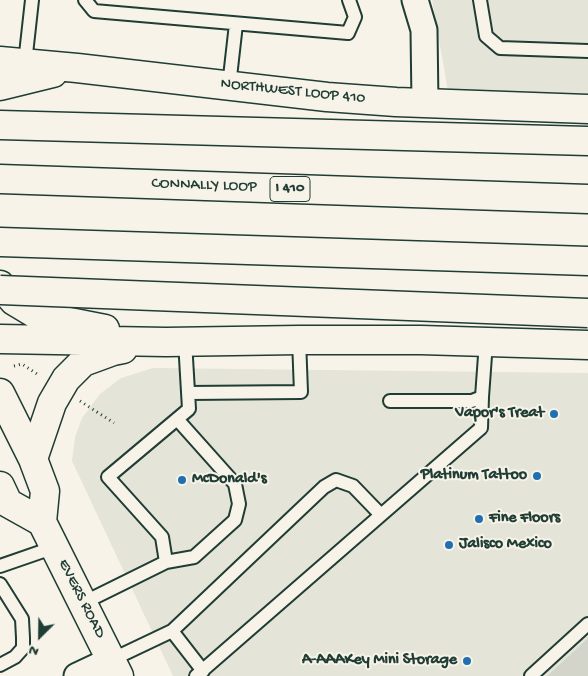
<!DOCTYPE html>
<style>
body{margin:0}
#map{position:relative;width:588px;height:676px;overflow:hidden;background:#f7f3e8;font-family:"Gochi Hand",sans-serif}
canvas{display:block}
.north{position:absolute;left:15px;top:611px;width:50px;height:50px;-webkit-text-stroke:4px #f7f3e8;paint-order:stroke;rotate:203deg;font-size:14px;font-weight:700;line-height:20px;text-align:center;color:#1f3d34}
.north::after{content:'';display:block;margin:auto;width:18px;height:22px;background:#1f3d34;clip-path:polygon(50% 0,100% 100%,50% 72%,0 100%)}
</style>
<div id="map">
<canvas width="588" height="676"></canvas>
<div class="north">N</div>
</div>
<script>
const context = document.querySelector('canvas').getContext('2d');
context.lineJoin = 'round';
function paint(path, color) { context.fillStyle = color; context.fill(path, 'evenodd'); }
const toPath = rows => new Path2D(rows.map(r => 'M' + r).join(''));
function strokePath(path, color, width, dash) { context.strokeStyle = color; context.lineWidth = width; context.lineCap = dash ? 'butt' : 'round'; context.setLineDash(dash || []); context.stroke(path); }
function label(font, color, halo, rows, align = 'center') {
  context.font = font + ' "Gochi Hand",sans-serif'; context.lineWidth = 4; context.setLineDash([]); context.textBaseline = 'middle'; context.strokeStyle = halo; context.fillStyle = color; for (const [text, x, y, turn = 0] of rows) {
    context.save(); context.translate(x, y); context.rotate((+turn || 0) * Math.PI / 180); context.textAlign = isNaN(turn) ? turn : align; if (halo) context.strokeText(text, 0, 0); context.fillText(text, 0, 0); context.restore();
  }
}
paint(toPath([
 [432,0,588,0,588,98,448,91],
 [153,368,588,373,588,638,547,676,173,676,72,461,75,437,82,418,100,394,121,378]
]), '#e5e4d9');
paint(toPath([
 [588,638,588,676,547,676]
]), '#d3d5ca');
const lane = toPath([
 [85,0,94,11,348,33,355,17,349,0],
 [480,0,486,36,500,48,588,51],
 [25,63,32,0],
 [229,86,236,24],
 [188,393,301,392,299,340],
 [390,401,472,401,482,397,486,342],
 [166,562,194,557,235,520,239,504,235,484,177,419],
 [0,566,55,547],
 [0,584,22,619,23,638,23,648,15,657,0,665],
 [83,603,166,562,162,537,108,477,189,409,185,341],
 [111,660,172,631],
 [203,671,172,631,324,487,336,480,353,486,381,515],
 [196,676,481,428,482,397],
 [531,676,588,624]
]);
const street = toPath([
 [415,0,424,30,425,103],
 [77,676,111,660]
]);
const secondary = toPath([
 [0,61,77,68,327,97,396,102,588,109],
 [0,86,53,73],
 [0,285,14,301,39,316,105,329],
 [0,339,166,342,299,340,421,340,588,345],
 [0,393,33,459,45,491,42,522,119,676],
 [33,459,52,403,66,379,83,362,113,351,123,349],
 [0,486,8,503,42,522]
]);
const highway = toPath([
 [0,125,588,141],
 [0,179,588,199],
 [0,242,588,261]
]);
strokePath(lane, '#1f3d34', 16);
strokePath(street, '#1f3d34', 29);
strokePath(secondary, '#1f3d34', 31);
strokePath(highway, '#1f3d34', 31);
strokePath(toPath([
 [14,366,22,364,40,376],
 [80,401,114,423]
]), '#1f3d34', 3, [1, 4]);
strokePath(lane, '#f7f3e8', 12);
strokePath(street, '#f7f3e8', 25);
strokePath(secondary, '#f7f3e8', 28);
strokePath(highway, '#f7f3e8', 28);
const highwayBridge = toPath([
 [0,290,588,313]
]);
strokePath(highwayBridge, '#1f3d34', 31, []);
strokePath(highwayBridge, '#f7f3e8', 28);
for (const [x, y, r, color] of [
 [554,414,5,"#1f6fb2"],
 [537,476,5,"#1f6fb2"],
 [182,480,5,"#1f6fb2"],
 [479,519,5,"#1f6fb2"],
 [449,545,5,"#1f6fb2"],
 [467,661,5,"#1f6fb2"]
]) { const dot = new Path2D(); dot.arc(x, y, r, 0, 2 * Math.PI); context.fillStyle = color; context.fill(dot); strokePath(dot, '#f7f3e8', 2); }
for (const [x, y, w] of [
 [290,189,40]
]) { const box = new Path2D(); box.roundRect(x - w / 2, y - 12.5, w, 25, 4); context.fillStyle = '#f7f3e8'; context.fill(box); strokePath(box, '#1f3d34', 1); }
label('bold 15px', '#1f3d34', null, [
 ["I 410",290,189]
]);
label('16px', '#1f3d34', '#f7f3e8', [
 ["NORTHWEST LOOP 410",293,92,6],
 ["CONNALLY LOOP",204,186,2],
 ["EVERS ROAD",81,599,63]
]);
label('bold 16px', '#1f3d34', '#f7f3e8', [
 ["Vapor's Treat",544,414],
 ["Platinum Tattoo",527,476],
 ["McDonald's",192,480,"left"],
 ["Fine Floors",489,519,"left"],
 ["Jalisco Mexico",459,545,"left"],
 ["A-AAAKey Mini Storage",457,661]
], 'right');
</script>
